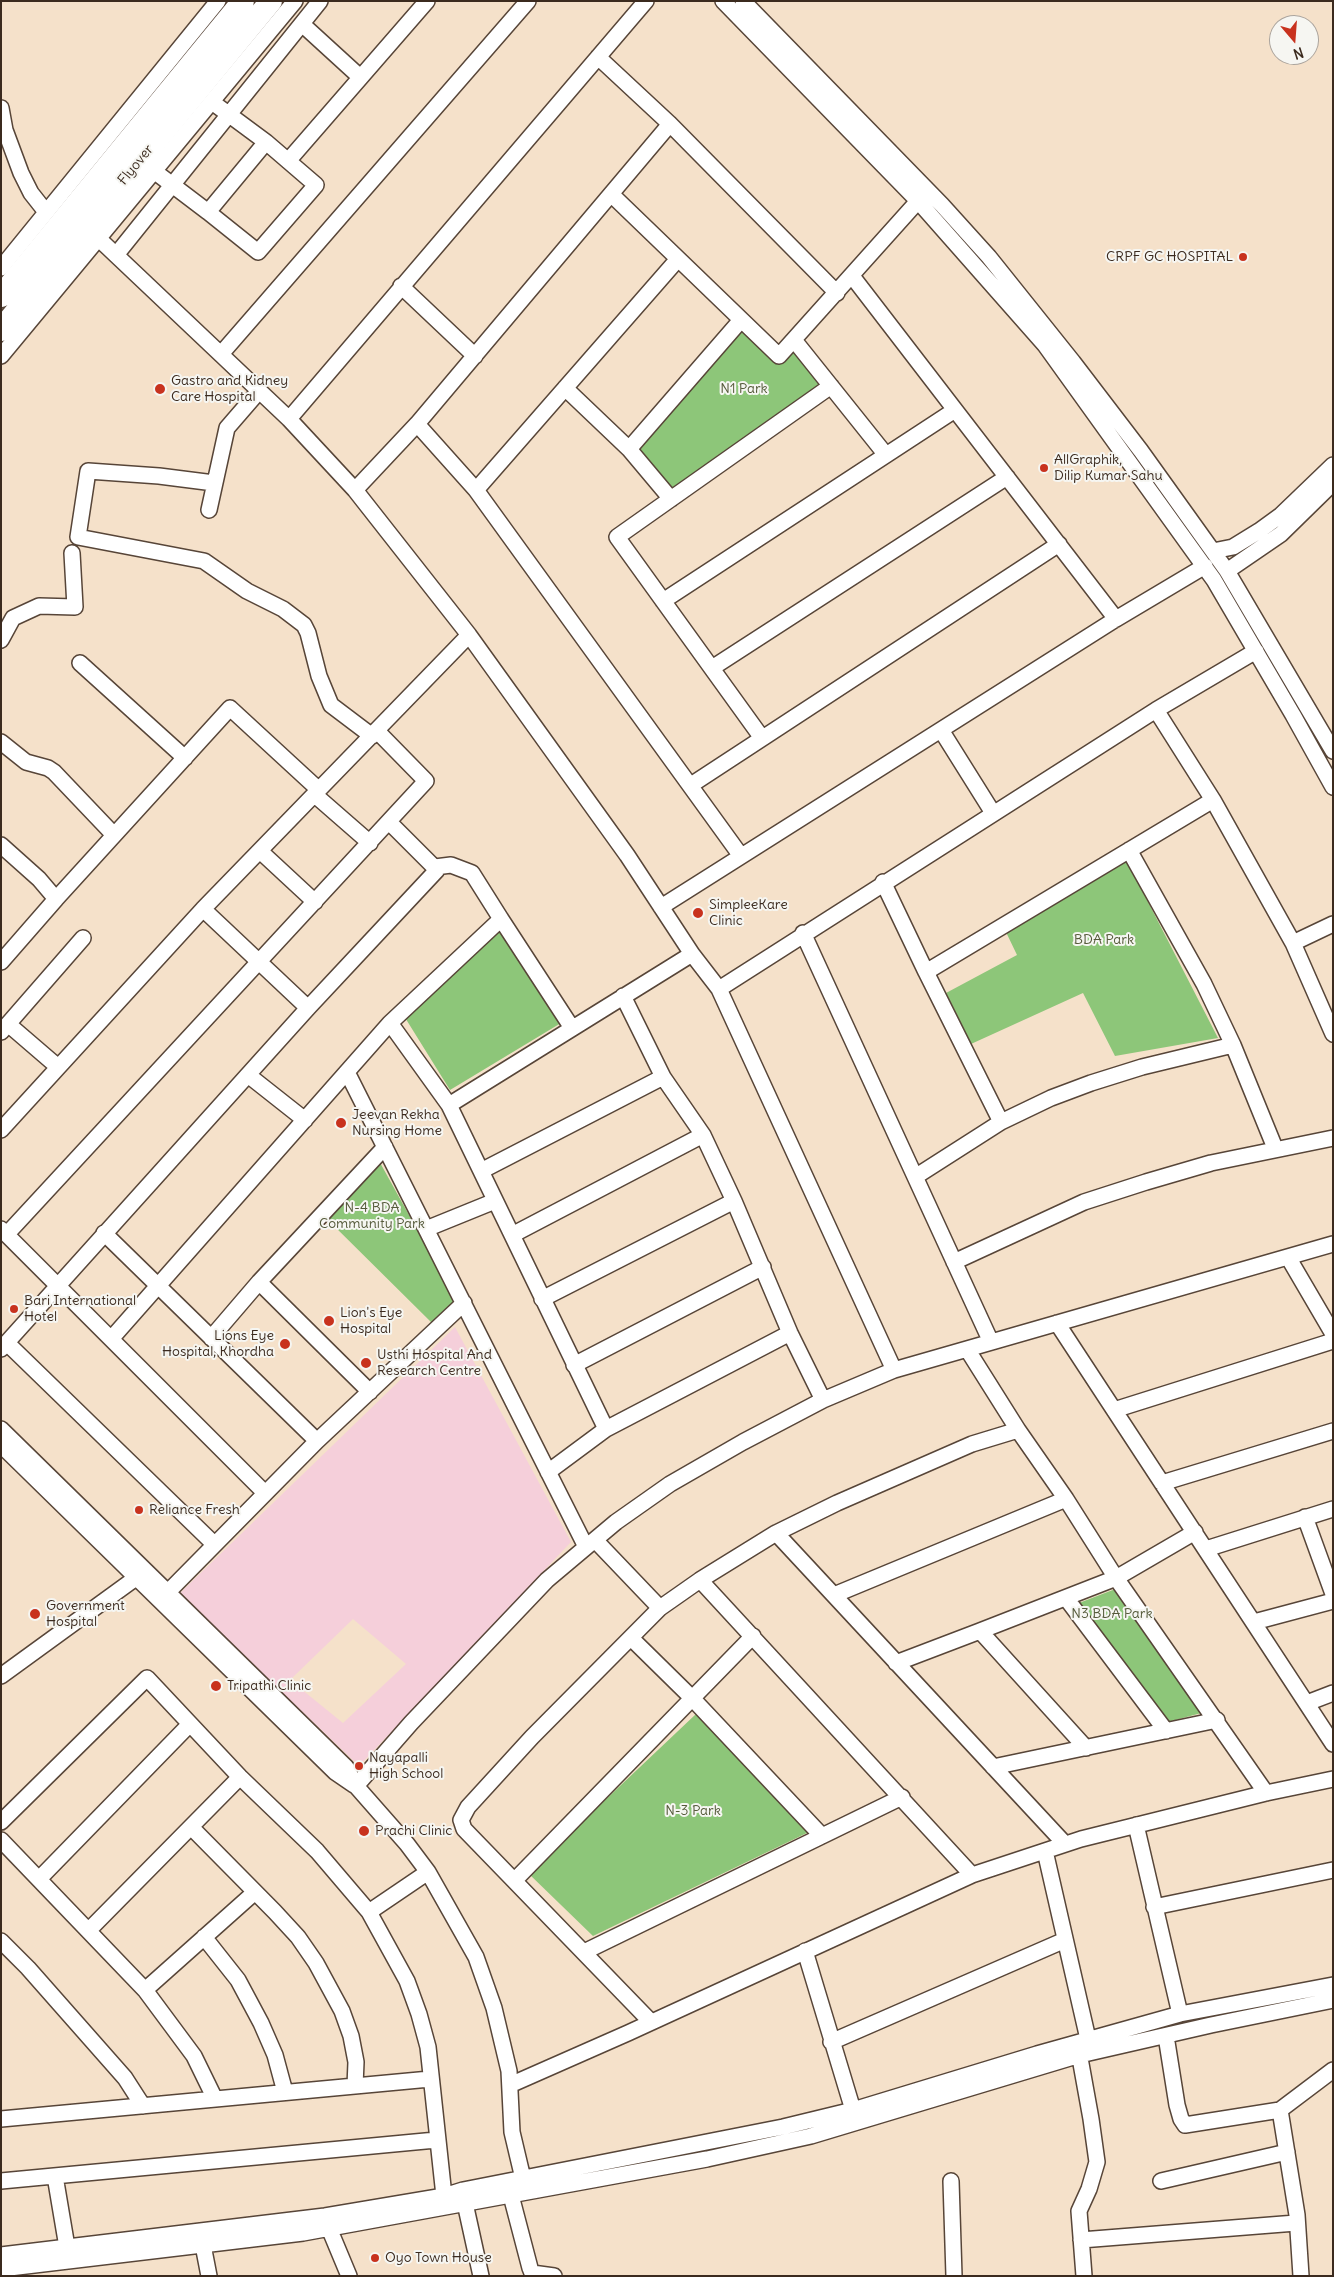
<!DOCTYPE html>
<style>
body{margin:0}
#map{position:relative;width:1334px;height:2277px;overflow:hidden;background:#f5e1ca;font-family:Delius,sans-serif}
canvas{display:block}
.frame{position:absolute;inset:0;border:2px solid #3b2a1e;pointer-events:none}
.north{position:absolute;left:1269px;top:15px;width:50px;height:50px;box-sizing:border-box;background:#f6f6f2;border:1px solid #aba49d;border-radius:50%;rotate:162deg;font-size:14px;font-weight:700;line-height:20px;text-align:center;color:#3b2a1e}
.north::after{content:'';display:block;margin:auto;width:18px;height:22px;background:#c8321e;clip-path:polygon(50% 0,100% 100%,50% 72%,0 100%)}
</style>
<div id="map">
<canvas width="1334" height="2277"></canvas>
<div class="frame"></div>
<div class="north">N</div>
</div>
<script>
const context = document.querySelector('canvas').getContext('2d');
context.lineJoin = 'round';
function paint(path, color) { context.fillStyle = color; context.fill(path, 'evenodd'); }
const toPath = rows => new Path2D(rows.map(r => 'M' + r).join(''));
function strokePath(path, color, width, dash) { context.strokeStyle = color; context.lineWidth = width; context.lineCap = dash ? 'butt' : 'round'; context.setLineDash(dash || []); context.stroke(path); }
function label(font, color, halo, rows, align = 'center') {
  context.font = font + ' Delius,sans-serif'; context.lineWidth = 4; context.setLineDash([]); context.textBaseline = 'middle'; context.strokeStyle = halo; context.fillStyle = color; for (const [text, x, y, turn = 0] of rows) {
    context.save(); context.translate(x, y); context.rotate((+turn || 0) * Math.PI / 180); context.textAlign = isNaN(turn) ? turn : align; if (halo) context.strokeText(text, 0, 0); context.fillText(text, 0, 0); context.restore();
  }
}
paint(toPath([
 [455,1327,571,1542,359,1766,179,1594],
 [353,1619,406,1664,343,1723,290,1680]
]), '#f5cfda');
paint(toPath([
 [741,320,779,356,794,340,831,386,671,499,629,449],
 [1127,861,1218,1038,1115,1056,1083,993,971,1044,946,993,1017,955,1005,930],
 [498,929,561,1023,450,1090,404,1016],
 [378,1159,455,1298,455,1301,432,1323,326,1218],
 [1118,1588,1205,1712,1168,1722,1079,1603],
 [696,1714,809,1832,593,1936,528,1873]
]), '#8dc679');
const minor = toPath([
 [723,1,918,201,1045,345,1214,580,1293,715,1333,787],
 [743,1,942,205,989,257,1073,362,1141,451,1227,571,1333,751],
 [302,24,360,77],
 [598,57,670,124,837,293],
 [1,108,5,130,21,173,31,193,46,212],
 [288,161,427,1],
 [154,171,208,212,258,252,316,185,266,142,212,102],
 [611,194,779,356,918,201],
 [208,212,266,142],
 [99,239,289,419,355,490,469,635,627,855,692,954,449,1105,390,1023,111,1339],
 [116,255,320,1],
 [1,268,218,1],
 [852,276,1116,619],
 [401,286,475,356],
 [794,340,886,455],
 [221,354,528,1],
 [1,356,295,1],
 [565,388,629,449,671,499],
 [289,419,646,1],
 [417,424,476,490,741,856],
 [629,449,741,320],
 [214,483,159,476,88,471,78,537,204,561,247,591,283,609,304,625,308,633,319,676,331,705,372,736],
 [355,490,417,424,670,124],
 [476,490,678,259],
 [209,510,227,428,259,391],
 [1213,551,1233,547,1259,531,1281,515,1333,465],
 [1227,571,1281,534,1333,483],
 [663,601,955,410],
 [1,640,13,618,39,606,75,607,72,553],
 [80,663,185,758],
 [712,668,1007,477],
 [1156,710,1213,800,1293,943,1333,1034],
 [941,730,993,813],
 [762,738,617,537,831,386],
 [1,742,26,762,48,768,54,772,114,835],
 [691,785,1059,544],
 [315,795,370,843],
 [1,845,39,879,56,899,230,708,319,790],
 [1129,850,1204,984,1233,1045],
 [260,851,315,902],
 [435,867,451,865,472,873,501,919],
 [883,882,926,972,1213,800],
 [661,907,1116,619,1205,566],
 [203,909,308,1008],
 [803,933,991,1342],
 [1293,943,1333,924],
 [692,954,719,989,894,1370],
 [1,962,56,899],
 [926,972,1001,1122],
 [719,989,1156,710,1256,651],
 [623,996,663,1077,703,1135,734,1201,790,1333,823,1400],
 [390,1023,501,919,572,1028],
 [8,1024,58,1067],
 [1,1032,83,938],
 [347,1072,586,1547],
 [248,1075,305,1120],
 [449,1105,606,1429],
 [1,1130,203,909,469,635],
 [481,1171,663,1077],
 [915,1177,1001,1122,1051,1098,1091,1083,1142,1067,1233,1045,1275,1148],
 [1,1229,265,1493],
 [426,1229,495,1201],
 [104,1233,317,1441],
 [7,1234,426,781,377,731],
 [512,1235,703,1135],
 [1288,1257,1333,1334],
 [954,1262,1084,1202,1146,1182,1211,1163,1333,1138],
 [259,1282,385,1147],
 [542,1299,734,1201],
 [1057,1323,1333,1744],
 [211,1338,259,1282,370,1392],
 [7,1343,214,1544],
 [1,1349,308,1008,437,870,389,822],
 [574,1365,763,1267],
 [1114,1410,1333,1341],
 [1,1429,346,1767,356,1786,407,1844,428,1872,476,1957,494,2008,509,2071,512,2132,525,2187],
 [1018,1430,1066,1499,1116,1578,1266,1793],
 [1,1445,335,1772,354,1785],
 [548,1472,606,1429,790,1333],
 [1162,1483,1333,1431],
 [1305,1517,1333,1594],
 [776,1533,1065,1844],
 [595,1540,660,1608,532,1737,468,1807,461,1820,464,1829,651,2022],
 [1206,1549,1333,1509],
 [700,1580,776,1533,837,1503,972,1444,1018,1430,967,1349],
 [168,1592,317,1441,464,1303],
 [834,1595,1066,1499],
 [1066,1598,1166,1731],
 [660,1608,700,1580,972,1875],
 [1254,1622,1333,1601],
 [631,1638,691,1697,822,1836],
 [896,1663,980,1631],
 [1,1676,144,1572],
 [1307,1703,1333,1693],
 [1086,1748,980,1631,1116,1578,1195,1532],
 [993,1767,1217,1720],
 [356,1786,411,1723,547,1580,616,1522,670,1484,743,1442,823,1400,894,1370,1333,1244],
 [1,1822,147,1678,240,1777,317,1851,369,1912,407,1981,419,2014,428,2047,444,2196],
 [1136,1825,1180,2014],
 [191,1827,275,1912,298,1937,316,1963,342,2011,351,2036,356,2062,355,2086],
 [1,1840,145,1990],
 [1045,1851,1088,2039],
 [40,1878,190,1724],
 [515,1880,753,1636],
 [1154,1907,1333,1870],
 [369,1912,428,1872],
 [89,1930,240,1777],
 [204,1937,238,1980,261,2023,275,2055,285,2092],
 [1,1941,28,1968,125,2078,143,2106],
 [805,1951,853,2110],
 [584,1952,902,1797],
 [1166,2036,1177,2105,1181,2119,1185,2125,1280,2110,1297,2215,1301,2276],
 [831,2042,1065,1940],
 [1078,2047,1091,2119,1097,2162,1089,2189,1079,2211,1084,2276],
 [510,2085,628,2033,972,1875,1081,1839,1266,1793,1333,1779],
 [215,2099,194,2056,145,1990,255,1892],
 [1280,2110,1333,2070],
 [1,2119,430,2079],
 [55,2176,67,2247],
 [1,2181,436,2140],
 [951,2181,954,2276],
 [1161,2181,1287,2152],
 [508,2184,530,2268,532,2273,554,2276],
 [463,2194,481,2276],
 [329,2228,349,2276],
 [1081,2240,1296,2223],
 [203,2245,209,2276],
 [1,2255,325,2216,444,2196,463,2190,783,2127,853,2110,1037,2054,1180,2014,1333,1985],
 [1,2269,303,2233,707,2159,811,2136,1080,2055,1211,2025,1333,2000]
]);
const highway = toPath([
 [1,296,243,1],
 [1,330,271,1]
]);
strokePath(minor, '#574538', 18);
strokePath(highway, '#574538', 25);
strokePath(minor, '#fff', 15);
strokePath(highway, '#fff', 22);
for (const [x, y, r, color] of [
 [1243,257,5,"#c8321e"],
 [160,389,6,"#c8321e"],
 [1044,468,5,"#c8321e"],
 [698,913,6,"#c8321e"],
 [341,1123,6,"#c8321e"],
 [14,1309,5,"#c8321e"],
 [329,1321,6,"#c8321e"],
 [285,1344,6,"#c8321e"],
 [366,1363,6,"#c8321e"],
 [139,1510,5,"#c8321e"],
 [35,1614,6,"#c8321e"],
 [216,1686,6,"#c8321e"],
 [359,1766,5,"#c8321e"],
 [364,1831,6,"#c8321e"],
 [375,2258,5,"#c8321e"]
]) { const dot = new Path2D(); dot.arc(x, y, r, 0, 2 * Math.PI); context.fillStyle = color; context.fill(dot); strokePath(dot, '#f6f6f2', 2); }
label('14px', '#3b2a1e', '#f6f6f2', [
 ["Flyover",136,165,-51]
]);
label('14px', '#3b2a1e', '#f6f6f2', [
 ["CRPF GC HOSPITAL",1233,257,"right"],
 ["Gastro and Kidney",171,381],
 ["Care Hospital",171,397],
 ["AllGraphik,",1054,460],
 ["Dilip Kumar Sahu",1054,476],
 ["SimpleeKare",709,905],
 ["Clinic",709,921],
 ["Jeevan Rekha",352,1115],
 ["Nursing Home",352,1131],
 ["Bari International",24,1301],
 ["Hotel",24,1317],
 ["Lion's Eye",340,1313],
 ["Hospital",340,1329],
 ["Lions Eye",274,1336,"right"],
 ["Hospital, Khordha",274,1352,"right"],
 ["Usthi Hospital And",377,1355],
 ["Research Centre",377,1371],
 ["Reliance Fresh",149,1510],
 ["Government",46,1606],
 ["Hospital",46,1622],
 ["Tripathi Clinic",227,1686],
 ["Nayapalli",369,1758],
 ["High School",369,1774],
 ["Prachi Clinic",375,1831],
 ["Oyo Town House",385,2258]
], 'left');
label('14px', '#545939', '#f6f6f2', [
 ["N1 Park",744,389],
 ["BDA Park",1104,940],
 ["N-4 BDA",372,1208],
 ["Community Park",372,1224],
 ["N3 BDA Park",1112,1614],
 ["N-3 Park",693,1811]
]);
</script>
